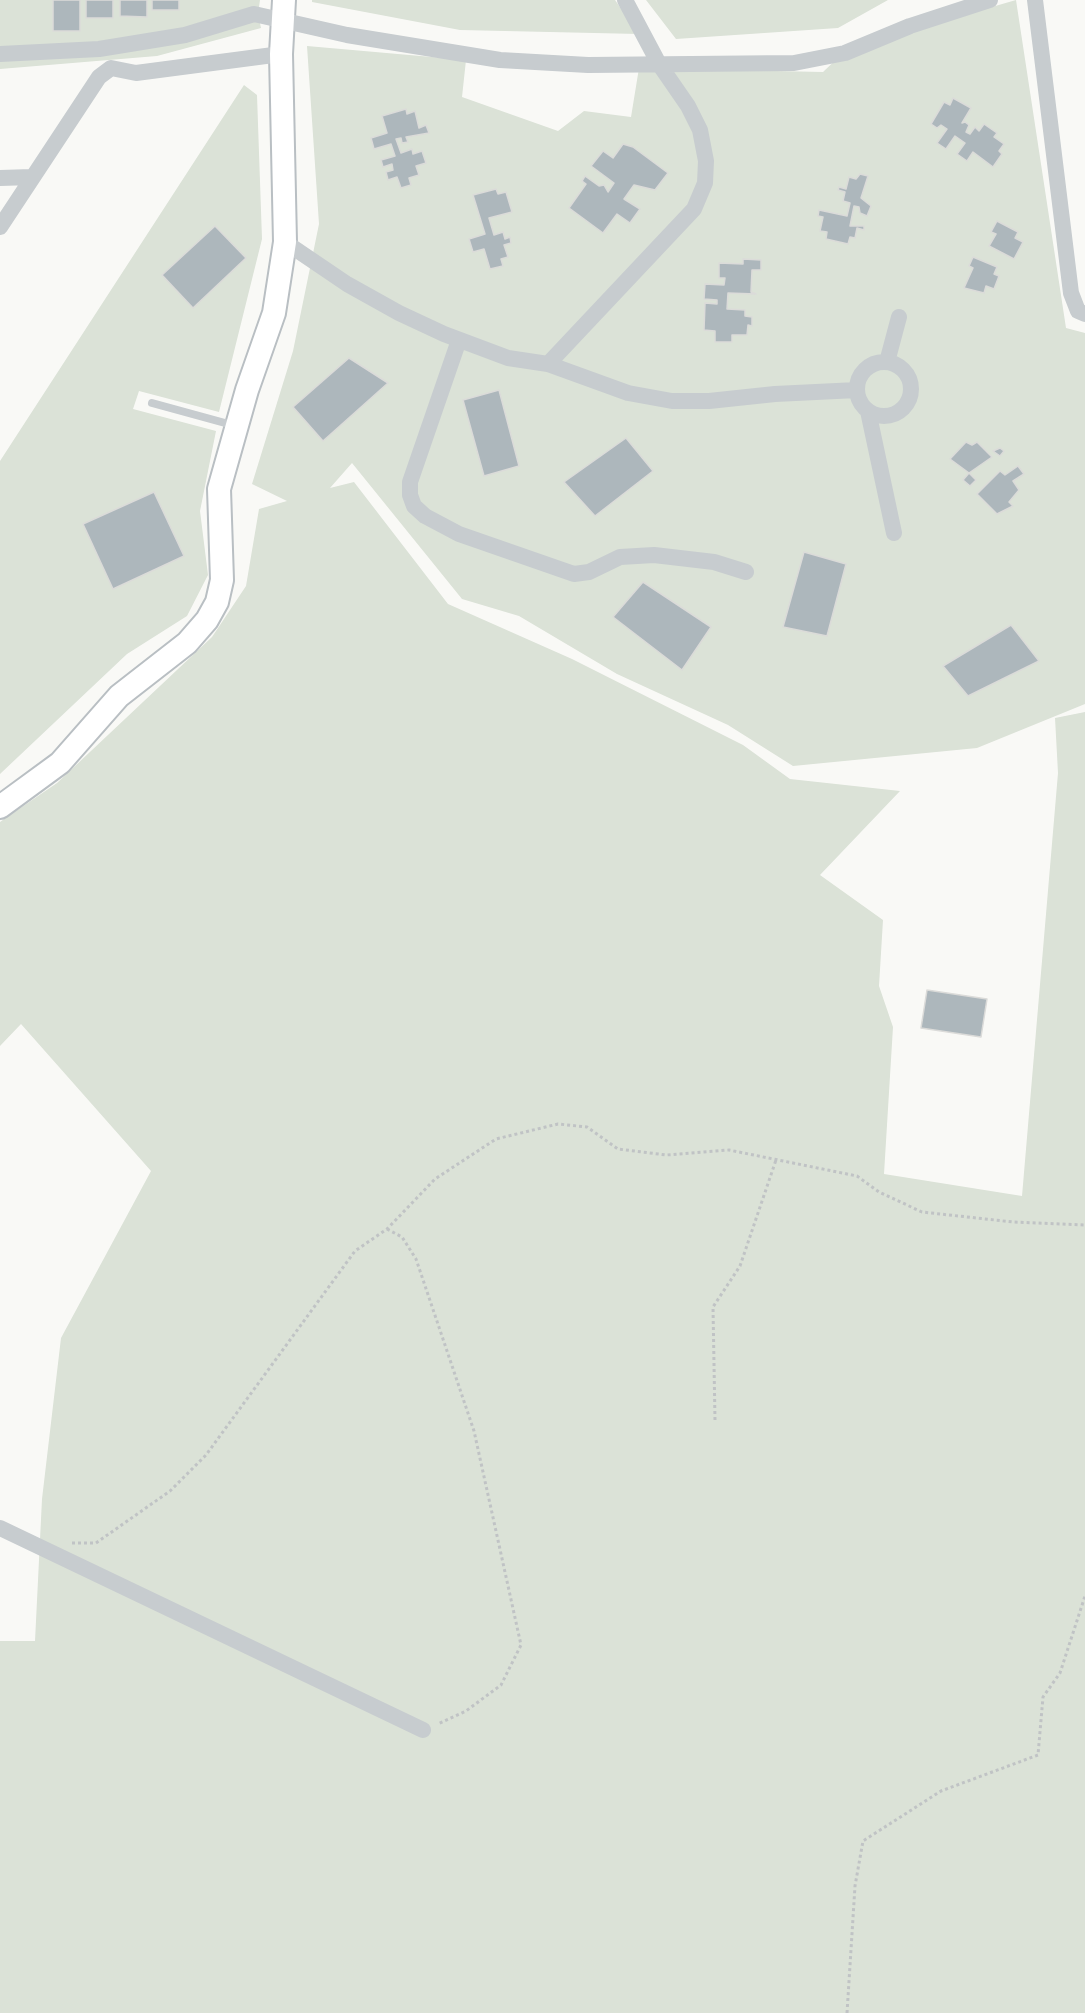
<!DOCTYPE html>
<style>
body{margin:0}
canvas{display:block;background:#f9f9f6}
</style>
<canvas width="1085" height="2013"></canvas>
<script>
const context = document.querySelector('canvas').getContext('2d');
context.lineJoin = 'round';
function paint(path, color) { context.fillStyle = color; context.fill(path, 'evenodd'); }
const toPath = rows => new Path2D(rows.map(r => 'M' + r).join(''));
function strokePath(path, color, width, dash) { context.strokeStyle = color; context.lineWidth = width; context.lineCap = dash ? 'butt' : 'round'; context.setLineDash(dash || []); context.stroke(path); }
paint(toPath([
 [0,0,260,0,258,14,261,28,157,56,0,69],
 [312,0,615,0,639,34,460,30,312,2],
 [646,0,888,0,838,28,676,39],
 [1016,0,1066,328,1085,333,1085,704,977,748,793,766,728,725,617,674,519,616,462,599,352,463,330,488,354,482,448,604,572,659,743,745,790,779,900,791,820,875,883,920,879,986,893,1027,884,1174,1022,1196,1058,773,1055,718,1085,712,1085,2013,0,2013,0,1641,35,1641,42,1499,61,1338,151,1171,21,1024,0,1046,0,822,57,783,212,637,246,586,259,509,287,501,252,484,293,351,319,224,307,46,466,60,462,97,558,131,584,111,631,117,639,68,823,72,847,49],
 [244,85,257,95,262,239,219,412,139,391,133,409,216,431,200,511,208,575,187,616,127,654,0,774,0,461]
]), '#dbe2d7');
const building = toPath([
 [53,0,80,0,80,31,53,31,53,0],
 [86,0,113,0,113,18,86,18,86,0],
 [120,0,147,0,147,17,120,16,120,0],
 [152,0,179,0,179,10,152,10,152,0],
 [953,98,971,108,962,123,965,122,969,125,966,132,970,134,975,127,979,131,984,124,997,133,994,137,1004,144,999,151,1002,154,993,167,973,152,967,161,957,154,965,143,955,136,946,149,937,143,947,129,941,125,937,128,931,124,944,102,950,105,953,98],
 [406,109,407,114,415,111,419,128,426,125,429,133,406,137,408,142,402,143,401,138,396,139,401,153,412,149,413,154,422,151,426,163,416,166,419,175,409,178,411,185,401,188,397,177,388,180,386,172,393,170,392,164,383,167,381,160,395,156,391,144,374,149,371,138,387,133,382,116,406,109],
 [623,144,633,147,668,173,655,190,634,185,624,199,640,209,630,223,617,214,603,233,569,208,586,184,582,181,585,176,599,186,604,185,608,192,614,183,591,166,603,151,613,158,623,144],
 [860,174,868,176,861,198,871,206,867,216,860,213,859,207,854,206,850,226,864,226,864,230,857,228,855,238,850,237,848,244,826,239,827,232,820,231,823,217,818,216,819,210,847,216,850,203,843,201,845,192,838,190,839,187,846,189,849,177,856,179,860,174],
 [496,189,498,194,506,192,512,212,489,218,494,235,503,232,505,239,510,237,511,243,504,245,508,257,501,259,503,266,490,269,484,249,473,252,469,239,485,234,473,195,496,189],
 [997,221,1018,232,1015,238,1023,242,1014,259,989,246,996,234,991,232,997,221],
 [215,226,246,258,193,308,162,275,215,226],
 [973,257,997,267,994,274,999,276,994,289,986,286,984,293,964,288,973,268,969,266,973,257],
 [743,259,761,260,761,270,752,270,751,292,756,294,728,293,727,309,745,310,745,316,752,317,752,326,748,325,747,335,732,335,732,342,715,342,715,331,704,330,705,303,717,304,717,300,704,299,705,284,724,285,725,278,719,278,719,263,743,264,743,259],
 [349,358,388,383,323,441,293,407,349,358],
 [499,390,519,466,484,476,463,400,499,390],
 [626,438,653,471,595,516,564,482,626,438],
 [966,442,972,445,977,442,992,457,969,473,950,459,966,442],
 [1000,448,1004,451,1000,456,993,451,1000,448],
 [1018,466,1024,474,1013,481,1019,490,1009,502,1013,506,997,514,977,494,1000,471,1005,475,1018,466],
 [969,473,976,480,970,486,963,480,969,473],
 [154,492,184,556,113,589,83,524,154,492],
 [804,552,846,564,827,636,783,627,804,552],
 [643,582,711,627,682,670,613,617,643,582],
 [1011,625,1039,661,968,696,943,666,1011,625],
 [927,990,987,999,981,1037,921,1028,927,990]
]);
paint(building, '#adb7bc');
strokePath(building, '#dbdbd9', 1.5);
const secondary = toPath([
 [0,807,60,763,119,696,187,643,207,620,217,602,222,580,219,489,247,390,274,313,285,242,281,54,284,0]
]);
strokePath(secondary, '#b9bfc3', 26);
strokePath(toPath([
 [387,1229,402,1237,416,1259,474,1431,521,1645,501,1685,466,1711,438,1724],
 [715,1420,713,1307,740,1266,776,1160],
 [72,1543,96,1543,170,1491,206,1455,355,1251,387,1229,435,1179,496,1139,558,1124,587,1127,618,1149,666,1155,729,1150,857,1176,879,1192,922,1212,1013,1222,1085,1225],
 [847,2013,855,1886,863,1841,941,1791,1038,1755,1043,1697,1060,1673,1085,1596]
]), '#c0c3c5', 3, [3, 3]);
strokePath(toPath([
 [152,403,236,426]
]), '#c7cccf', 8);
strokePath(toPath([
 [1035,0,1071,293,1078,311,1085,314],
 [0,54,99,49,185,35,254,14,347,35,500,60,588,65,794,63,845,53,910,26,990,0],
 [0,178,32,177],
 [0,227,99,77,111,68,136,73,281,54],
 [285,242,347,284,399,313,444,334,508,358,548,364,628,393,672,401,709,401,775,394,857,390],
 [459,340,410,482,410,495,414,506,425,516,459,534,574,574,589,572,620,557,654,555,714,562,746,572],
 [887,362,899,317],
 '857 389a27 27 0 1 1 54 0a27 27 0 1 1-54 0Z',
 [548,364,694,209,705,183,706,161,700,130,688,106,659,64,625,0],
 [868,411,894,533],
 [0,1528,423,1730]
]), '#c7cccf', 16);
strokePath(secondary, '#fff', 22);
</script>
